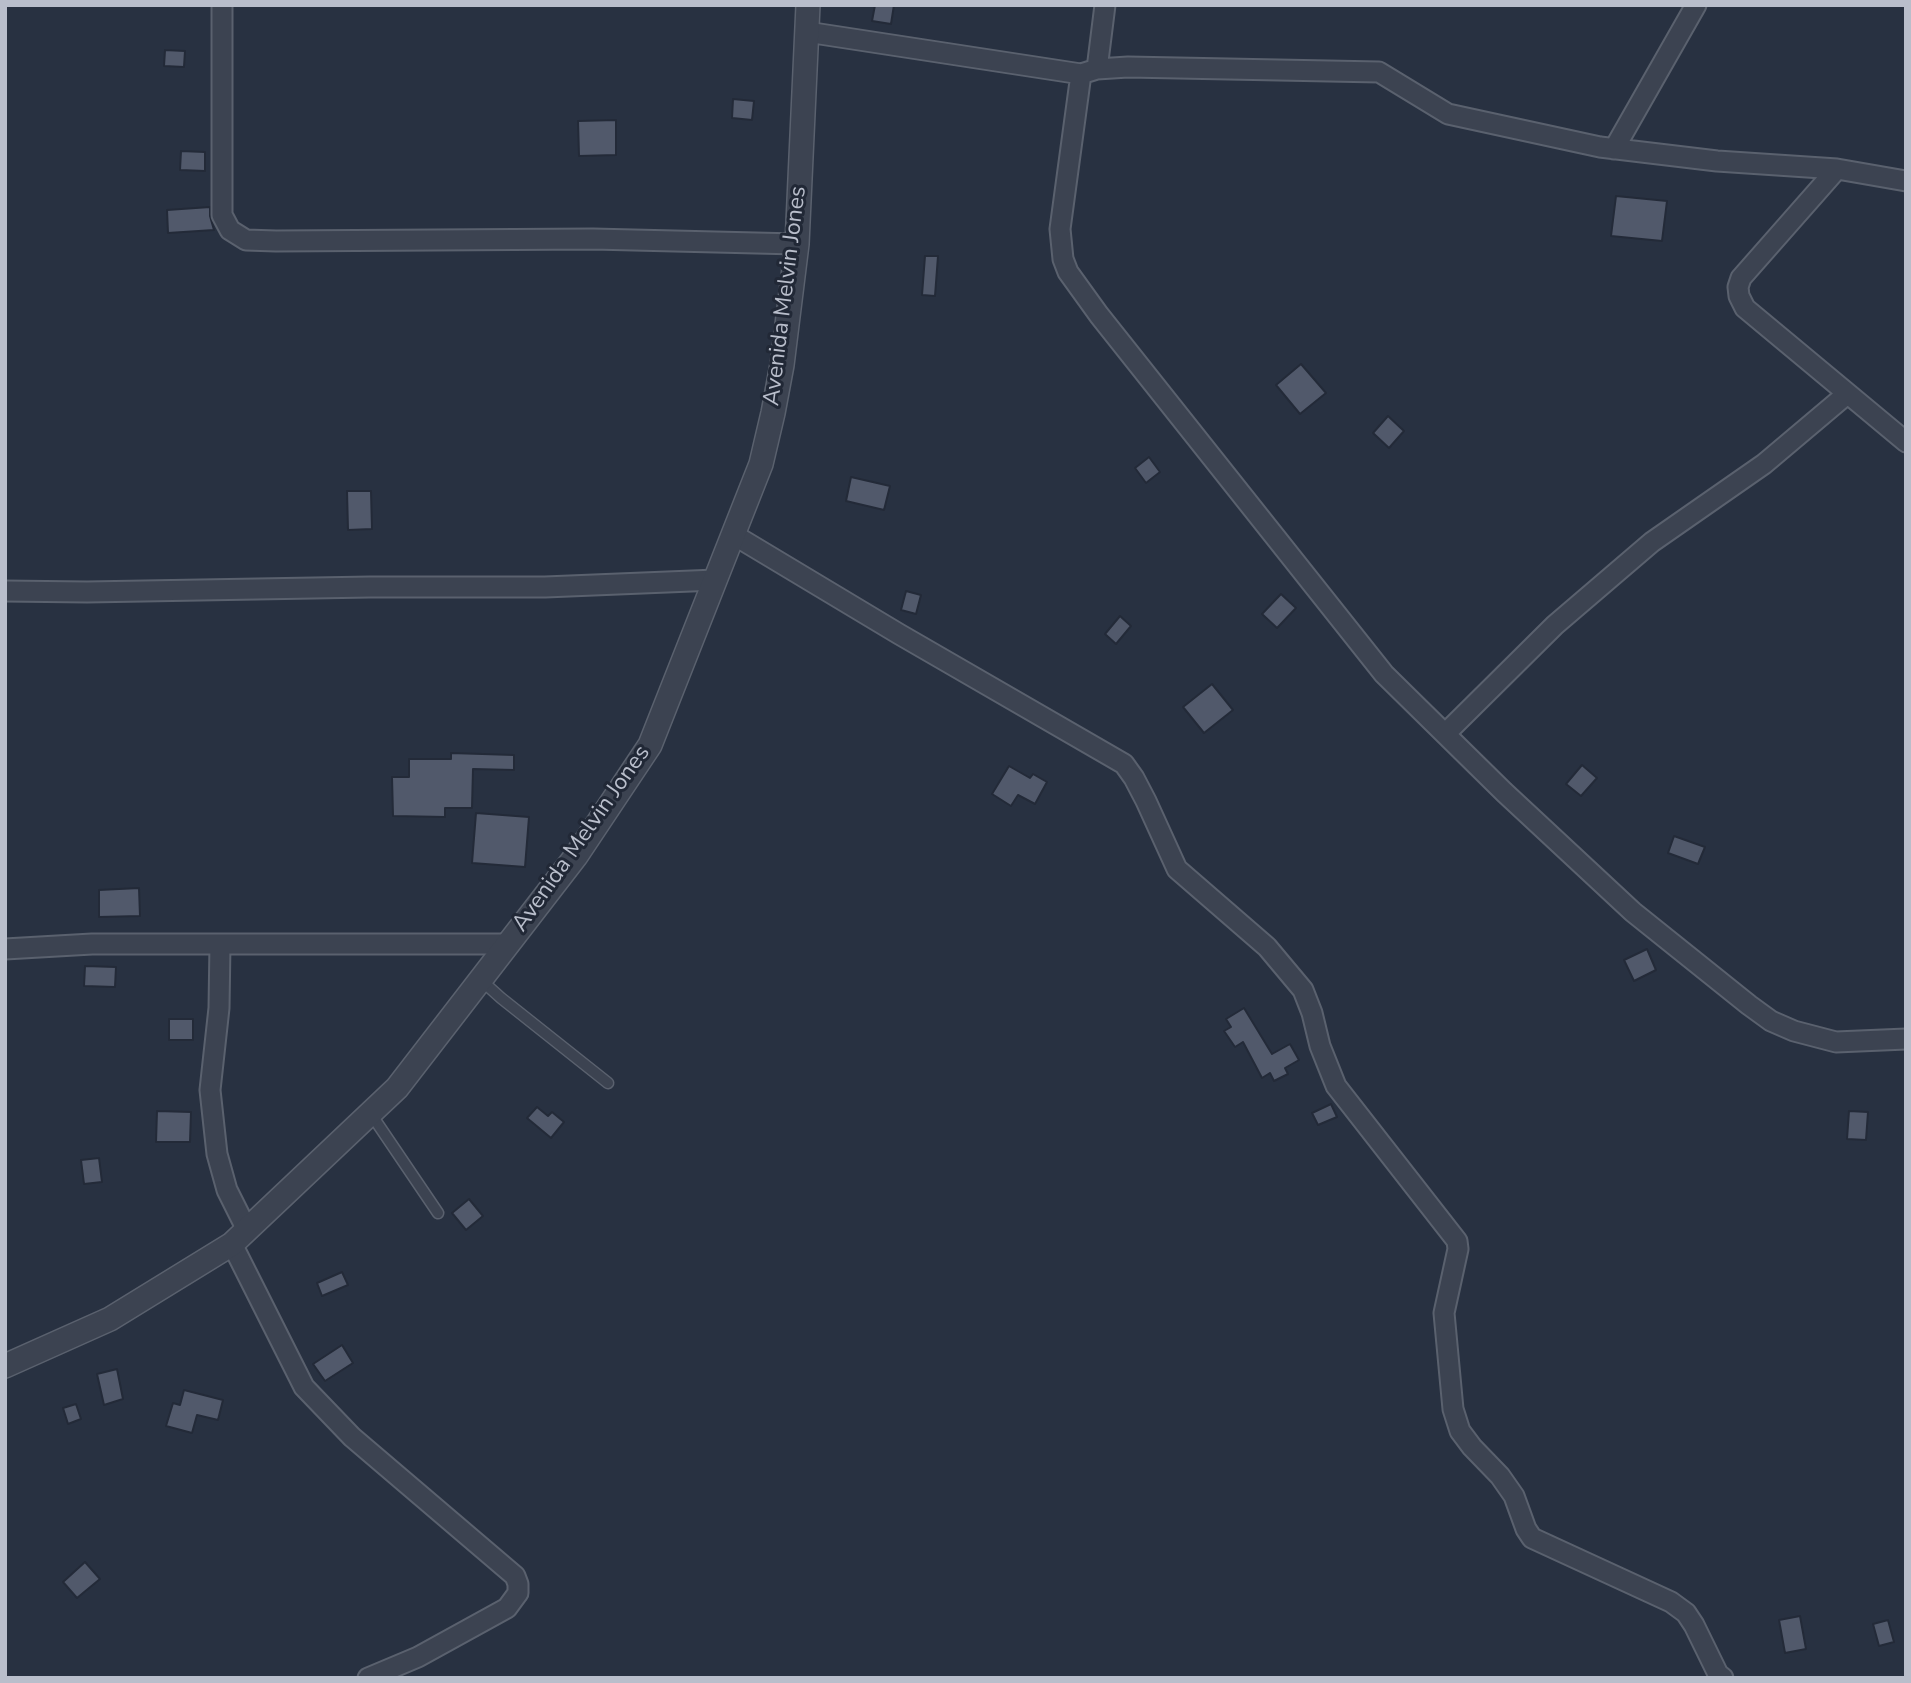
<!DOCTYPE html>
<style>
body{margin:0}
#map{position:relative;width:1911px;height:1683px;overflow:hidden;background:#283141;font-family:"Nunito Sans",sans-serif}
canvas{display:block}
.frame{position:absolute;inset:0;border:7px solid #b9becb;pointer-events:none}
</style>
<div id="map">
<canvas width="1911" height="1683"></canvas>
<div class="frame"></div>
</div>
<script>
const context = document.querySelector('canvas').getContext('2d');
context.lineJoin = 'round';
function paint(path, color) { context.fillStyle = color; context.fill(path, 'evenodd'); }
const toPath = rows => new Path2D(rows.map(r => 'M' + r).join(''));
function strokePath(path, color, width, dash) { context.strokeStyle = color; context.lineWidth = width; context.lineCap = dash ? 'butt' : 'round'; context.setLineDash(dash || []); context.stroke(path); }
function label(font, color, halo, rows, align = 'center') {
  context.font = font + ' "Nunito Sans",sans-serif'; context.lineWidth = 6; context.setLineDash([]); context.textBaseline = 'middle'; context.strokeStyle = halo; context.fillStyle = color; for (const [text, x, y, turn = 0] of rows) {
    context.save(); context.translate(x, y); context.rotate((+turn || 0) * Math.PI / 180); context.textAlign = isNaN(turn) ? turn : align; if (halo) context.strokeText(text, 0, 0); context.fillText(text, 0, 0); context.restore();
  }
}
const building = toPath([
 [875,5,894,5,891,24,872,21,875,5],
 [165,50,185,51,184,67,164,66,165,50],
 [733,99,754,101,752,120,732,118,733,99],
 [616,120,616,155,579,156,578,121,616,120],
 [181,151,205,152,205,171,180,170,181,151],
 [1616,196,1667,201,1662,241,1611,236,1616,196],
 [210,207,210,216,214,230,168,233,167,210,210,207],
 [925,256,938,256,935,296,922,295,925,256],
 [1301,364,1326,393,1300,414,1276,385,1301,364],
 [1388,416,1404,431,1389,448,1373,433,1388,416],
 [1149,457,1160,472,1146,483,1135,468,1149,457],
 [851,477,890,486,884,510,846,501,851,477],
 [347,491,371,491,372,529,348,530,347,491],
 [906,591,921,595,916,614,901,610,906,591],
 [1281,594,1296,608,1277,628,1262,614,1281,594],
 [1120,616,1131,626,1116,644,1105,634,1120,616],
 [1212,684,1233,710,1204,733,1183,707,1212,684],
 [451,753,514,755,514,770,473,769,472,808,445,808,445,817,393,816,392,777,409,777,409,759,451,759,451,753],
 [1582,765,1597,778,1581,796,1566,784,1582,765],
 [1009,766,1030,778,1033,774,1047,782,1035,804,1018,795,1011,806,992,794,1009,766],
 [476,813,529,817,525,867,472,863,476,813],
 [1674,836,1705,847,1698,864,1668,853,1674,836],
 [139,888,140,916,99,917,99,890,139,888],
 [1647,949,1656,970,1634,981,1624,960,1647,949],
 [85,966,116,967,115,987,84,986,85,966],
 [1244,1008,1272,1054,1290,1044,1299,1060,1285,1068,1288,1074,1274,1081,1270,1073,1262,1078,1243,1042,1235,1047,1224,1031,1231,1027,1226,1019,1244,1008],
 [169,1019,193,1019,193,1040,169,1040,169,1019],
 [1331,1104,1337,1117,1318,1125,1312,1113,1331,1104],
 [537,1107,548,1116,552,1112,564,1122,551,1138,527,1118,537,1107],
 [157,1111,191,1112,190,1142,156,1142,157,1111],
 [1849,1111,1868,1112,1866,1140,1847,1139,1849,1111],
 [99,1158,102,1182,84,1184,81,1160,99,1158],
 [469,1199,483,1216,466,1230,452,1213,469,1199],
 [342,1272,348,1285,322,1296,317,1283,342,1272],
 [342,1345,353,1363,325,1381,313,1364,342,1345],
 [117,1369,123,1399,104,1405,97,1374,117,1369],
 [184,1390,223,1400,218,1420,197,1415,192,1433,166,1426,173,1403,180,1405,184,1390],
 [76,1404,81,1419,68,1424,63,1408,76,1404],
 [85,1562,100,1579,77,1598,63,1582,85,1562],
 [1800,1616,1806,1649,1785,1653,1779,1620,1800,1616],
 [1888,1620,1894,1642,1879,1646,1873,1624,1888,1620]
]);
paint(building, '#51596b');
strokePath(building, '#232a38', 2);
const service = toPath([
 [481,980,501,998,608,1083],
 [371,1114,438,1213]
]);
const minor = toPath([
 [222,5,222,215,230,230,246,240,276,241,593,239,797,244],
 [807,32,1081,74,1097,69,1128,67,1379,72,1448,114,1600,147,1717,161,1837,169,1906,181],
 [1097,69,1105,5],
 [1081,74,1060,229,1063,259,1068,272,1099,315,1384,674,1504,792,1633,912,1749,1005,1771,1021,1794,1031,1836,1042,1906,1039],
 [1614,149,1696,5],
 [1837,169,1741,278,1738,287,1739,296,1745,308,1906,442],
 [734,535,899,634,1124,764,1134,778,1146,801,1177,869,1267,947,1303,990,1312,1013,1320,1046,1336,1086,1457,1241,1458,1249,1444,1313,1453,1409,1460,1431,1472,1447,1500,1476,1514,1496,1526,1529,1532,1538,1671,1602,1686,1613,1694,1625,1718,1674,1723,1678],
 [5,591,87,592,370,587,545,587,716,580],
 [1445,734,1555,625,1652,542,1764,464,1847,394],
 [220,944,219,1008,210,1090,217,1154,227,1190,247,1230],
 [5,949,92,944,508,944],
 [232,1244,304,1387,352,1437,515,1576,518,1584,518,1593,507,1608,418,1657,368,1678]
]);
const tertiary = toPath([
 [5,1366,110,1319,232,1244,397,1088,576,856,650,745,761,464,773,413,782,365,797,244,808,5]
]);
strokePath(service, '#5a616e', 13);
strokePath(minor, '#5a616e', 23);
strokePath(tertiary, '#5a616e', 26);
strokePath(service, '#3c4351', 10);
strokePath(minor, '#3c4351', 19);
strokePath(tertiary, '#3c4351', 23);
label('23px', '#b9becb', '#212836', [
 ["Avenida Melvin Jones",786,296,-83],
 ["Avenida Melvin Jones",582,839,-55]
]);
</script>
